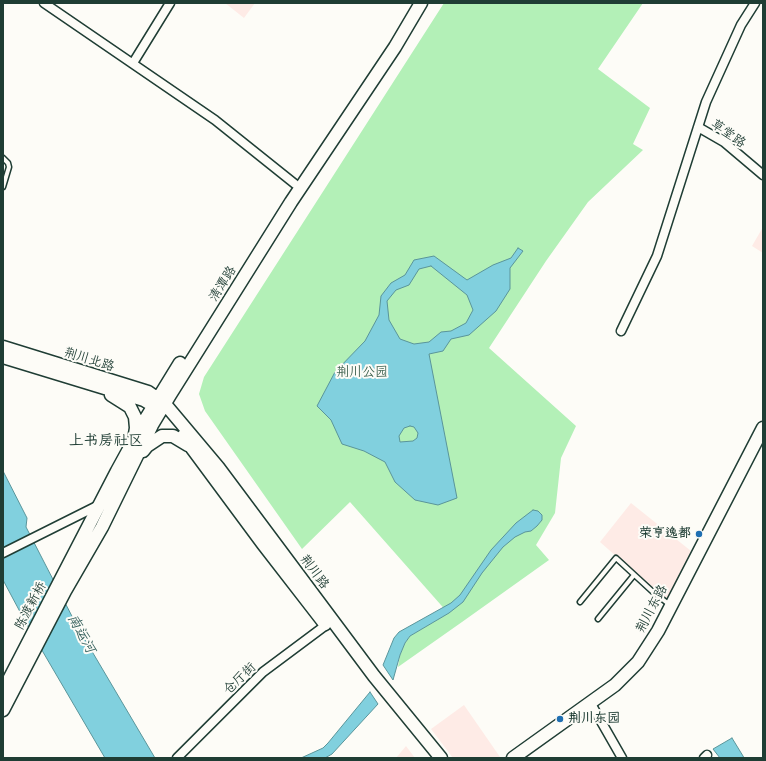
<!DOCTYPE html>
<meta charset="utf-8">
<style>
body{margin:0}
#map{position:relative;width:766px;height:761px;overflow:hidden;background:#fdfcf7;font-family:Sriracha,sans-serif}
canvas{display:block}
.frame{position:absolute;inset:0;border:4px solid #1f3d34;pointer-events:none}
</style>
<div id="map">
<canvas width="766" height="761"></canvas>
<div class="frame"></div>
</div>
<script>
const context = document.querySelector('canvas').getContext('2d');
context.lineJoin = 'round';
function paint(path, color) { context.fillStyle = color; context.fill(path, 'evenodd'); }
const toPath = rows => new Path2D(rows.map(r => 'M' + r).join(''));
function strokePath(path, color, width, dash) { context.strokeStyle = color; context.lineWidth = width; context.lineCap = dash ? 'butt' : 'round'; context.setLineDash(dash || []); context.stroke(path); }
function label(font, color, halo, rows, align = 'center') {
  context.font = font + ' Sriracha,"LXGW WenKai TC",sans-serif'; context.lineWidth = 4; context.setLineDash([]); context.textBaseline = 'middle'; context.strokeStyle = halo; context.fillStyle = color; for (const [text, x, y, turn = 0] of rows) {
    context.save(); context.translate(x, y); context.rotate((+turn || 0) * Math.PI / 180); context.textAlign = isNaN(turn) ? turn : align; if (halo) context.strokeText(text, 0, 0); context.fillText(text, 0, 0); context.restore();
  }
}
paint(toPath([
 [225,3,255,3,244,18],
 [763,227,763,253,752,246],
 [631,503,691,551,669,600,650,586,600,542],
 [464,705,500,757,499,758,453,758,431,729],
 [406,746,415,758,396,758]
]), '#feebe6');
paint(toPath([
 [444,3,643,3,598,69,650,108,633,144,643,150,588,202,546,261,489,348,576,426,561,458,555,513,536,545,549,560,462,622,398,667,400,655,405,643,410,636,448,613,350,502,302,549,205,411,199,394,204,377]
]), '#b3f0b7');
const water = toPath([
 [518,248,523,251,510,268,510,289,496,311,469,335,451,339,443,351,429,354,457,498,438,505,415,500,395,482,385,462,364,451,342,444,331,420,317,406,335,372,365,341,379,315,381,296,391,283,405,275,414,260,434,256,467,280,493,265,511,258,518,248],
 [431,266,467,295,473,310,466,323,451,331,441,332,429,342,414,344,400,339,389,320,387,301,396,290,409,285,419,269,431,266],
 [410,426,414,427,418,433,417,438,413,441,400,442,399,436,404,428,410,426],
 [3,471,27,518,26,527,77,626,155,758,105,758,26,623,3,580,3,471],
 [533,510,538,511,542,515,542,520,537,526,531,531,525,532,515,537,503,547,482,573,463,602,449,613,410,636,405,643,400,655,393,680,383,665,394,638,399,632,451,603,460,595,491,550,516,523,533,510],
 [370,692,378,704,332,754,325,758,301,758,323,748,328,743,370,692],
 [732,738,743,756,744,758,720,758,713,749,732,738]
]);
paint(water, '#81d0de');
strokePath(water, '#5a959a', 1);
const lane = toPath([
 [3,158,8,163,9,167,3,187],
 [580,602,616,558,653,592,670,605],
 [598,619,634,575]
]);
const street = toPath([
 [44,3,215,120,295,184],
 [133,63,170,3],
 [698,127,724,142,763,175],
 [621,331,657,256,706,102,741,25,755,3],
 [3,553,99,505],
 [590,702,622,758],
 [177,758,263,672,326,625],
 [704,758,707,755]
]);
const secondary = toPath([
 [3,347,148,392,165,404,218,467,374,676,441,758],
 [3,357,144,400,159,409],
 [111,395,130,407,135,417,136,428,135,434],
 [183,436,263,544,325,624],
 [143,451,147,446,162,436,173,436,188,445],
 [3,691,117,471,145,420,180,363],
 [3,710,65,591,102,527,152,425,170,395,291,202,395,47,421,3],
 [513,758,615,685,638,662,658,631,763,428]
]);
strokePath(lane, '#1f3d34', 7);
strokePath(street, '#1f3d34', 11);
strokePath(secondary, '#1f3d34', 15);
strokePath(lane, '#fdfcf7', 4);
strokePath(street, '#fdfcf7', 8);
strokePath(secondary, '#fdfcf7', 12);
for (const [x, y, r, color] of [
 [699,534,4,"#1f6fb2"],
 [560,719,4,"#1f6fb2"]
]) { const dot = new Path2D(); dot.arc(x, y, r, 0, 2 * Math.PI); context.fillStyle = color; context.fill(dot); strokePath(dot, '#fdfcf7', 1.5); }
label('13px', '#1f3d34', '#fdfcf7', [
 ["草堂路",728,134,35],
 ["清潭路",223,284,-58],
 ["荆川北路",89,360,17],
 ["荆川路",314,572,53],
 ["陈渡新桥",31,606,-62],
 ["荆川东路",652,609,-62],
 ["仓厅街",240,679,-44]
]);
label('13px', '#3d614e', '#fdfcf7', [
 ["荆川公园",362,373]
]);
label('bold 13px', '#1f3d34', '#fdfcf7', [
 ["荣亨逸都",691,534],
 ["荆川东园",568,719,"left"]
], 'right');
label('italic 14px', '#38625e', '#fdfcf7', [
 ["南运河",81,634,61]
]);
label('15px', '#1f3d34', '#fdfcf7', [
 ["上书房社区",106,441]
]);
</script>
